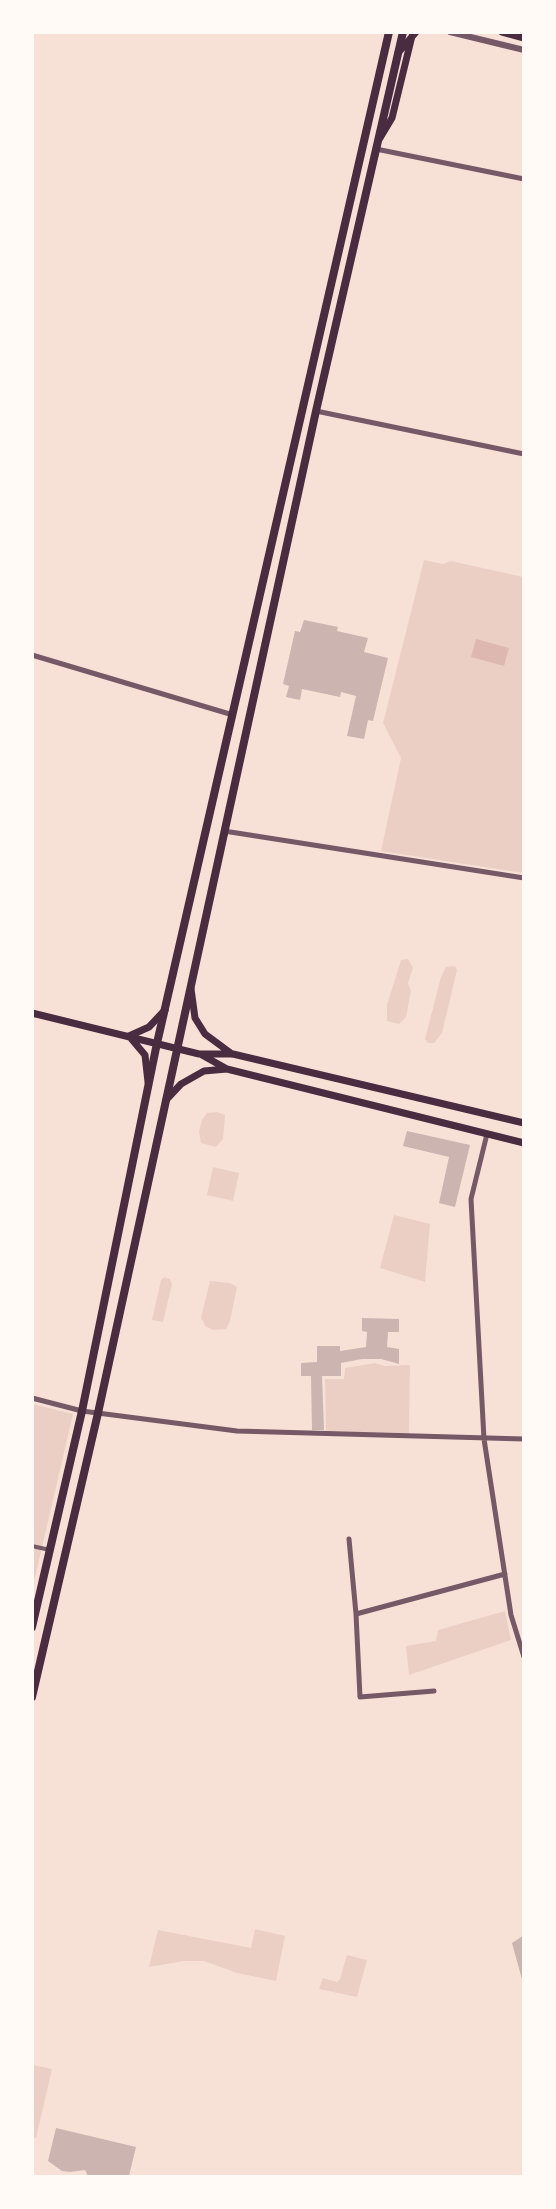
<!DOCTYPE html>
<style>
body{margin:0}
#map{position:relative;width:556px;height:2209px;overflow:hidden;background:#f7e1d7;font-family:"Libre Baskerville",serif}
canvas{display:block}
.frame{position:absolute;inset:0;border:34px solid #fffaf5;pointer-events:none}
</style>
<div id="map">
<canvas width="556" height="2209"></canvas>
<div class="frame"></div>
</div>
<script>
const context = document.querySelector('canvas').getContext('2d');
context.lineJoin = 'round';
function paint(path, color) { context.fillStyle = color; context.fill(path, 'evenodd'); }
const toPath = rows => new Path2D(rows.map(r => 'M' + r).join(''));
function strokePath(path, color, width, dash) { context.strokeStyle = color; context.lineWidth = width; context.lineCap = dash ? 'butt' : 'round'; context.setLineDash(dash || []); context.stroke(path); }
paint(toPath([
 [424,560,443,564,451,561,523,577,523,873,381,851,401,758,383,723],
 [408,959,413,968,408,983,411,991,406,1017,399,1024,387,1021,387,1005,401,960],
 [455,966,457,970,442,1033,434,1043,428,1043,425,1039,441,977,446,967],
 [217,1112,225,1115,223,1139,216,1147,201,1143,199,1131,202,1120,207,1113],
 [213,1167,239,1173,233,1201,207,1195],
 [394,1215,430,1224,425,1282,380,1268],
 [164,1277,170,1279,172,1284,163,1322,152,1320,161,1280],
 [210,1281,230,1283,237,1287,230,1321,226,1329,214,1330,206,1327,201,1318],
 [375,1363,385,1366,410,1365,409,1434,326,1431,325,1379,344,1379,345,1368],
 [33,1404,73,1414,33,1586],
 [505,1611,511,1640,409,1675,406,1646,436,1641,438,1630],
 [255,1929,285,1936,276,1981,237,1973,204,1961,184,1961,149,1967,158,1930,251,1948],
 [347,1955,367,1960,357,1997,319,1989,323,1978,337,1982,340,1979],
 [33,2065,52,2069,36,2138,32,2137]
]), '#ebcfc5');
paint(toPath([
 [476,639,509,648,504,666,471,657]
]), '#dcb8b0');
paint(toPath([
 [304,620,338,627,337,631,368,638,364,652,388,658,373,721,368,720,364,739,347,736,356,696,341,692,340,697,302,689,300,700,286,697,289,686,283,684,295,631,300,632],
 [407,1131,470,1145,455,1207,439,1203,449,1157,403,1146],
 [362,1318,399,1319,399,1332,388,1332,387,1347,399,1349,399,1364,381,1359,362,1359,341,1363,341,1376,322,1376,324,1430,312,1430,311,1376,301,1376,301,1363,317,1362,317,1346,340,1346,340,1351,366,1347,367,1332,362,1331],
 [524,1935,524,1983,523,1983,512,1943],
 [56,2128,136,2147,129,2176,88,2176,85,2170,70,2172,62,2171,48,2161]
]), '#ccb4b1');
strokePath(toPath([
 [32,1546,50,1550]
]), '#755966', 4);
strokePath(toPath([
 [376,149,524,179],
 [316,411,524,454],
 [32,655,233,715],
 [224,831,524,878],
 [487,1134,471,1199,484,1439,511,1615,524,1657],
 [32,1398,82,1411,237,1431,524,1439],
 [349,1539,356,1614],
 [434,1691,360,1697,356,1614,505,1574]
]), '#755966', 5);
strokePath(toPath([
 [450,32,524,50]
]), '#755966', 6);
strokePath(toPath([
 [502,32,524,38],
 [398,53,416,32],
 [380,138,392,118,412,36],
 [191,989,195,1018,205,1034,232,1054],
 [32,1013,199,1054,233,1054,524,1123],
 [202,1055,227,1069,524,1143],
 [148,1082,145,1055,129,1036,149,1027,165,1010],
 [166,1100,181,1084,204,1071,227,1069]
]), '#4a2c40', 7);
strokePath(toPath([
 [32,1627,82,1411,157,1043,389,32],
 [32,1697,98,1413,316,411,403,32]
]), '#4a2c40', 8);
</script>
